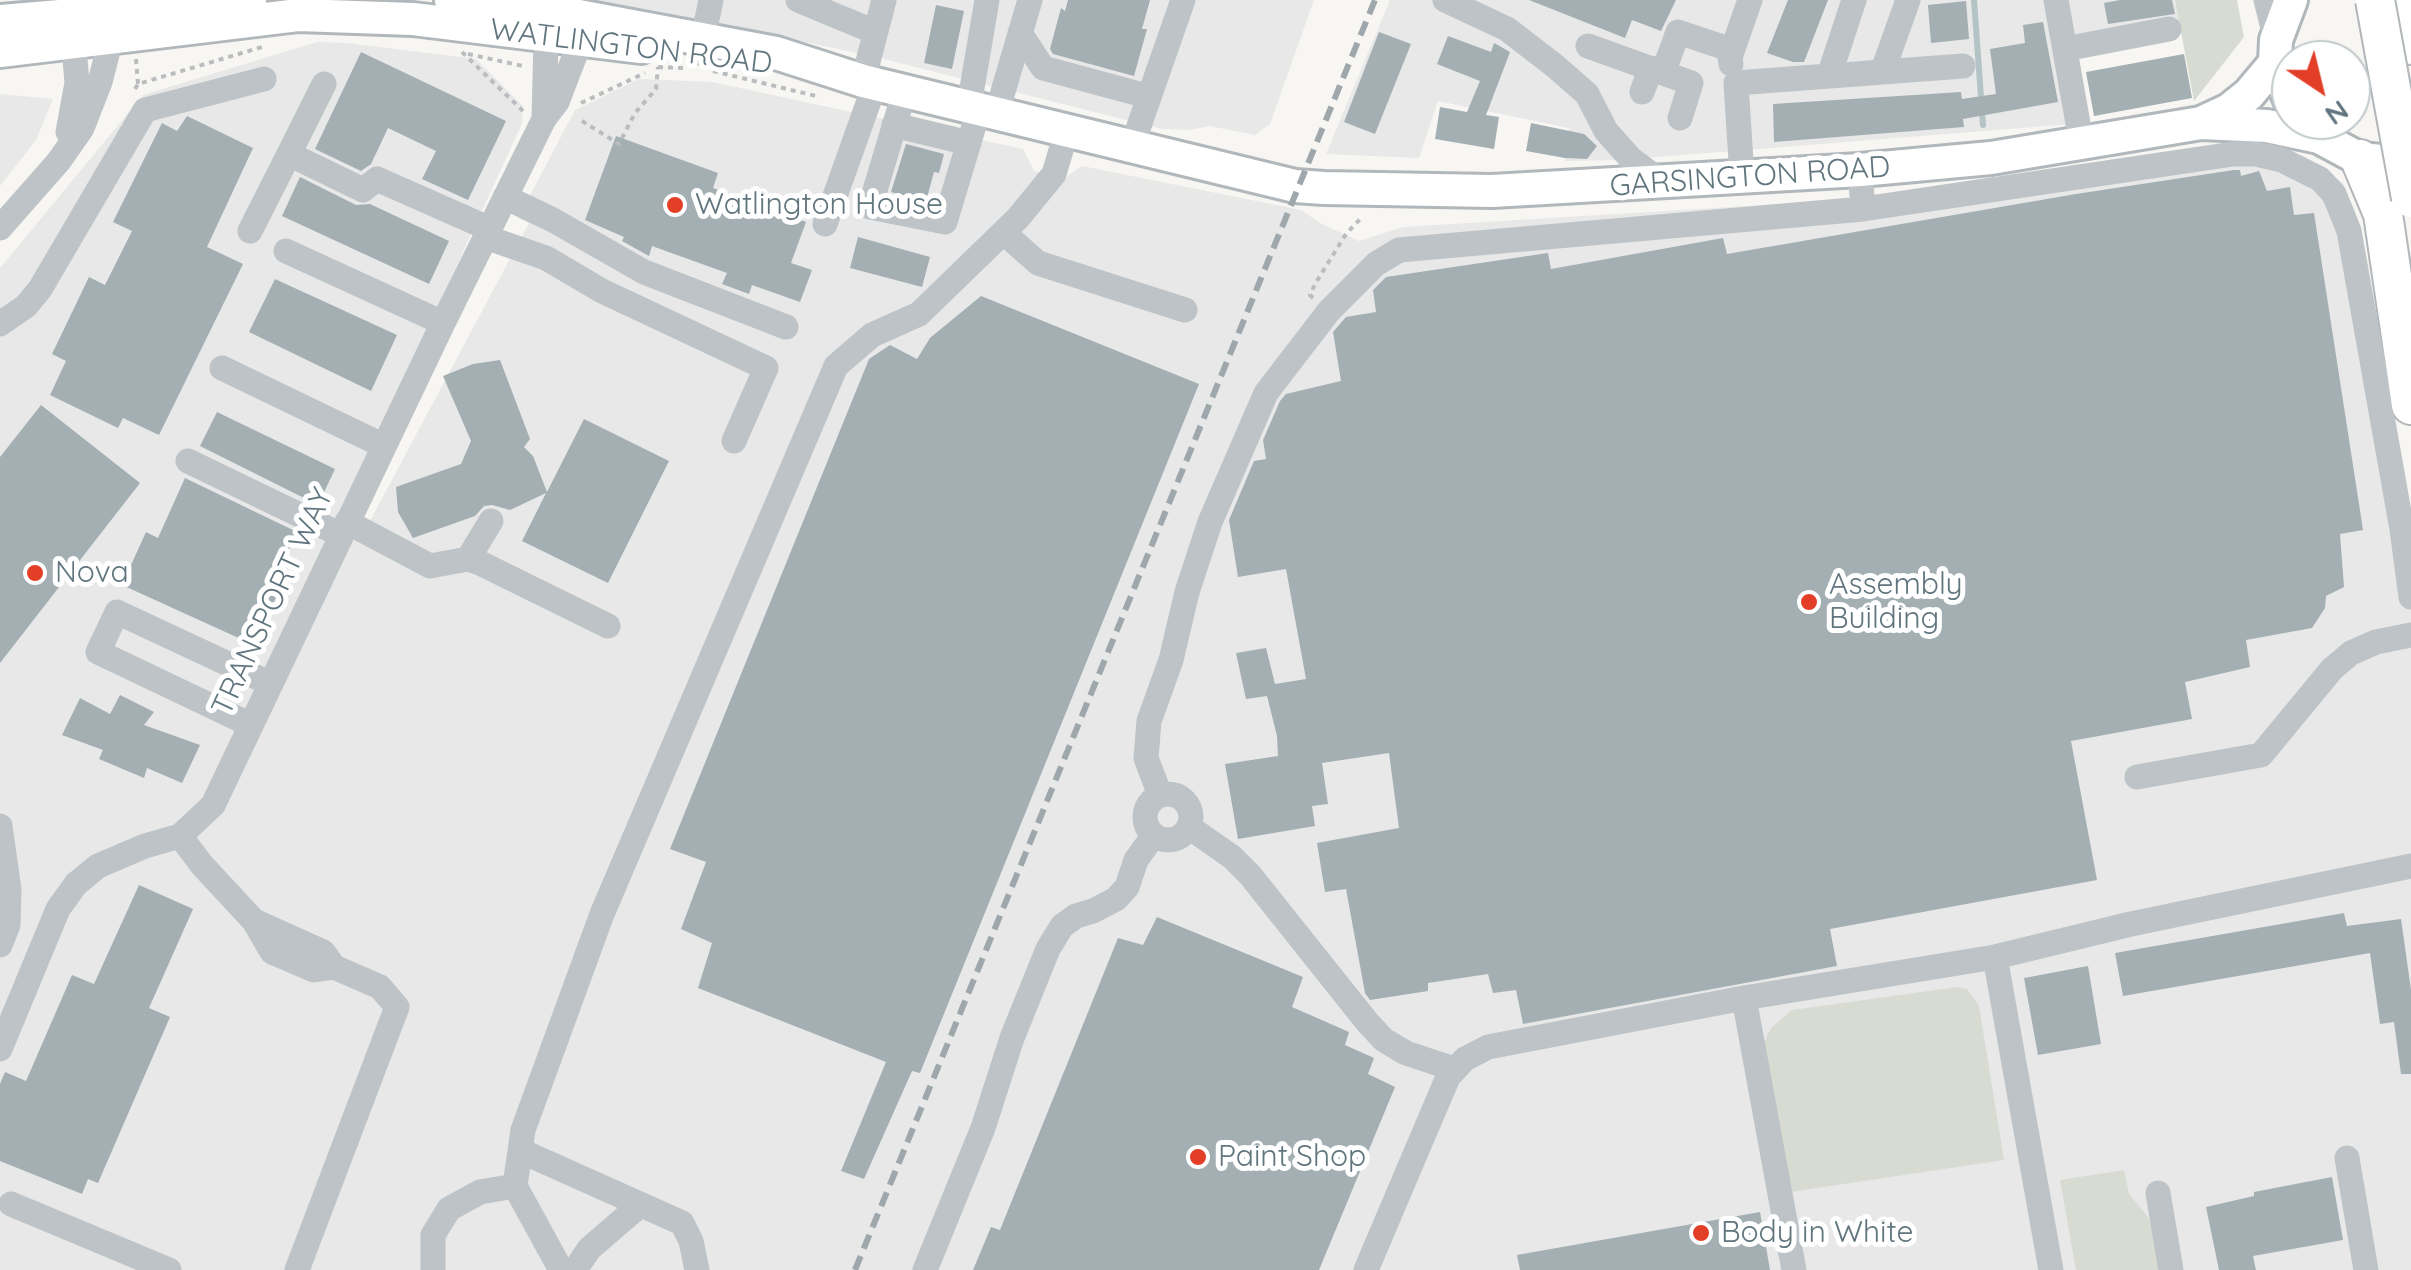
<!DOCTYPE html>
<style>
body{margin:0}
#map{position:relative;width:2411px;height:1270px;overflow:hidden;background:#f7f6f3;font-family:Quicksand,sans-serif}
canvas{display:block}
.north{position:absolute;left:2271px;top:40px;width:100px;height:100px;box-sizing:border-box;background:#fff;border:2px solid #c0c8cb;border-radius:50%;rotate:145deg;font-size:28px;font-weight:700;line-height:40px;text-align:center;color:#61757e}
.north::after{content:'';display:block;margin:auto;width:35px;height:45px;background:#e33e27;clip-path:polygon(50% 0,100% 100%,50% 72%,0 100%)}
</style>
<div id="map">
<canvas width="2411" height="1270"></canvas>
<div class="north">N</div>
</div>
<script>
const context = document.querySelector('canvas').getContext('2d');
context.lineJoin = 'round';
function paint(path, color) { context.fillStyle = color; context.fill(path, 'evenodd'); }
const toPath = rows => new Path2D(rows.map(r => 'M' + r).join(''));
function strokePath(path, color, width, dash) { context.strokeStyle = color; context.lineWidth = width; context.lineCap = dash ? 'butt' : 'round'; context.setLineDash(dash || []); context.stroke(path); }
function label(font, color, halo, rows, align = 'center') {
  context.font = font + ' Quicksand,sans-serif'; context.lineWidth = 10; context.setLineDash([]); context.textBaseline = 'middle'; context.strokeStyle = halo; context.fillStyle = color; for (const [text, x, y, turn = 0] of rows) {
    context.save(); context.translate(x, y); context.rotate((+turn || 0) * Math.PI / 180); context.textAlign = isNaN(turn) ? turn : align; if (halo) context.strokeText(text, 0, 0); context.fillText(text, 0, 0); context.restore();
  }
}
paint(toPath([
 [585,0,1314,0,1270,124,1255,135,1210,126,1188,130,1162,129,876,57,652,10],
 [1390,0,2175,0,2180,24,2058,48,2072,124,1620,160,1565,161,1569,128,1438,101,1419,158,1326,154],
 [317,42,347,43,476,59,523,106,522,124,337,525,363,534,529,223,518,218,575,110,639,79,712,82,1023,149,1034,171,1066,177,1082,166,1301,210,1320,223,1359,241,1403,227,1862,199,2262,142,2310,160,2343,183,2355,212,2411,597,2411,1270,0,1270,0,268,143,95],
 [0,94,53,99,36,140,0,186]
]), '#e7e8e7');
paint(toPath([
 [2175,0,2237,0,2244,37,2194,101],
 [1958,987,1967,989,1979,1006,2004,1160,1790,1192,1764,1043,1771,1028,1792,1010],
 [2124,1170,2129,1194,2155,1226,2162,1270,2076,1270,2060,1180]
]), '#d7dbd2');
strokePath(toPath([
 [1974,0,1983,125]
]), '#b4c4c6', 6);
paint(toPath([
 [1068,0,1150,0,1142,29,1147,29,1134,76,1053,54,1050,49,1061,8,1065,11],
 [1529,0,1676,0,1661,31,1632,20,1625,38],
 [1788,0,1828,0,1804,62,1793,62,1767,53],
 [2120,0,2172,0,2175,14,2108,24,2104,3],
 [1966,1,1969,39,1931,43,1928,5],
 [936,5,964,11,952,69,924,63],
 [2043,22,2058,102,1963,119,1964,127,1774,142,1773,104,1961,92,1962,99,1996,94,1990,49,2025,43,2023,25],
 [1379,32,1411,44,1375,134,1344,122],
 [1448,36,1491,52,1494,43,1510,52,1486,115,1499,117,1494,149,1435,139,1440,107,1467,112,1480,81,1437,64],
 [361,52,506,121,468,200,422,179,436,151,388,128,371,164,361,171,315,149],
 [2184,54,2192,98,2094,116,2086,72],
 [187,116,253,148,207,247,243,264,159,435,123,418,118,428,50,395,66,361,52,354,89,277,105,285,132,231,113,222,162,123,177,131],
 [1531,123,1584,134,1597,146,1587,159,1565,158,1526,151],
 [616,136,718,173,713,188,806,222,791,263,812,270,800,302,752,285,749,294,722,284,727,273,652,246,649,256,622,241,624,237,585,220],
 [906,144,944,154,939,173,934,172,926,201,891,192],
 [2234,170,2240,170,2241,176,2259,171,2267,191,2290,187,2294,215,2314,213,2363,530,2340,534,2344,587,2326,596,2325,608,2312,628,2246,640,2250,667,2185,682,2192,719,2071,741,2097,880,1830,929,1837,966,1523,1024,1516,990,1493,993,1488,974,1428,983,1428,991,1370,1000,1365,993,1346,889,1325,892,1317,843,1399,828,1389,753,1322,763,1328,804,1312,806,1315,826,1238,839,1225,764,1278,756,1277,736,1267,696,1246,699,1236,653,1266,648,1275,684,1306,679,1286,569,1238,577,1229,520,1254,461,1266,459,1263,440,1280,401,1286,394,1341,381,1333,332,1346,317,1376,312,1373,290,1386,277,1548,253,1551,269,1723,238,1727,254,2076,194],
 [300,177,356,205,370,204,449,241,429,284,282,216],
 [858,237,930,257,922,287,850,268],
 [275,279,397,335,371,391,249,332],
 [981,296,1199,384,920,1073,912,1071,864,1179,841,1171,886,1062,698,988,712,943,681,929,706,862,670,849,869,359,890,345,917,359,930,338],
 [500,360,530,439,524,447,533,456,547,492,584,419,669,461,608,583,522,541,546,493,510,510,492,505,484,506,475,516,413,538,398,512,396,487,461,464,471,441,443,376,473,364],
 [41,405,140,483,0,663,0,457],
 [217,412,335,469,318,505,200,446],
 [185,478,297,532,271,590,278,593,254,645,122,585,146,532,158,538],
 [120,695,154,712,144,725,200,745,182,783,147,768,144,778,99,759,103,750,62,735,80,698,110,714],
 [139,885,193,909,149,1008,170,1017,98,1183,88,1179,82,1194,0,1161,0,1084,5,1072,26,1081,72,975,94,984],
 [2344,913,2347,926,2401,919,2411,990,2411,1074,2401,1074,2394,1022,2380,1024,2370,953,2123,996,2115,953],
 [1157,917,1303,977,1292,1007,1349,1032,1345,1045,1374,1058,1368,1074,1395,1087,1319,1270,973,1270,991,1227,1000,1230,1118,938,1143,945],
 [2088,966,2101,1044,2038,1055,2024,978],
 [2332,1177,2343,1240,2253,1256,2256,1270,2219,1270,2206,1207,2254,1196,2254,1192],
 [1760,1212,1770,1270,1520,1270,1517,1255]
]), '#a4afb3');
const major = toPath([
 [451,0,536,8,776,53,863,81,1295,186,1324,188,1492,191,1860,170,1991,158,2201,123,2267,126,2319,137],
 [0,21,250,0],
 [0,51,298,15,413,19,641,47],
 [2291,102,2275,63,2276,40,2291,0],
 [2305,120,2319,137,2360,159,2392,162,2411,159],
 [2201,123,2229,110,2249,94,2275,63]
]);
const highway = toPath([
 [2403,0,2411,45],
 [2360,159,2383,214,2411,405]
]);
strokePath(major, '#b1b7ba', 38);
strokePath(highway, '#b0b6b9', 42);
strokePath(toPath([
 [462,52,523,111],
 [468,54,523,66],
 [136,59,138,84],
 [658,67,684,68],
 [713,71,820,97],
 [135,89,138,84,262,47],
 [581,103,645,73],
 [582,121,619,144,635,113,656,89,658,67],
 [1313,298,1310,295,1315,284,1346,234,1363,216]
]), '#b9bdbf', 4, [5, 5]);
strokePath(toPath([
 [798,0,875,32],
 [1445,0,1507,29,1555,66,1587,94,1606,131,1631,159,1662,182],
 [2056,0,2082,146],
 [2266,0,2276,40],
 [1020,33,1043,68,1147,96],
 [1588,46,1663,73],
 [2065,49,2169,29],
 [700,53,711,0],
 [1731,64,1730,57,1750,0],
 [1883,70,1908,0],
 [1829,76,1854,0],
 [863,81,884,0],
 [324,84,289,154,363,190,377,179,490,229],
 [905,90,870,207,945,222,979,109],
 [1642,92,1651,68],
 [969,106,987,0],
 [997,112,1030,0],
 [1680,118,1691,83,1663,73,1678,32,1732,50],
 [894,125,969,143],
 [68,132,77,83,72,23],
 [1132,146,1183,0],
 [1742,177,1736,83,1963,66],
 [505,197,553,220,644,272,786,327],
 [1863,209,2233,154,2256,154,2282,160,2320,179,2334,194,2349,231,2402,529,2411,597],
 [825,224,875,84],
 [0,228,59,161,82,128,100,82,111,39,110,20],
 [250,231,289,154],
 [1004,233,1038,263,1185,310],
 [485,237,546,258,602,291,766,368,734,441],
 [286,251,443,323],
 [0,324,26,306,40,289,145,110,264,79],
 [222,368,384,446],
 [188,461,341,535],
 [347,522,430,566,468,559,480,563,608,626],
 [468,559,491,521],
 [251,725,98,652,117,612,271,684],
 [2137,777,2261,755,2332,669,2351,653,2376,642,2411,635],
 '1145 817a23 23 0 1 1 46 0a23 23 0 1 1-46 0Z',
 [1160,795,1146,758,1149,721,1171,660,1187,592,1210,522,1266,393,1329,311,1376,264,1399,250,1863,209,1860,170],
 [0,826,9,890,8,925,0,945],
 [1189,827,1232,857,1250,875,1368,1023,1384,1040,1406,1053,1454,1069],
 [180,836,202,865,254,921,272,952,314,970,334,967],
 [254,921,323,952,334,967,380,987,397,1007,297,1270],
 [1995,957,2051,1270],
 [1744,998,1794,1270],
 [0,1049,58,909,76,884,98,866,145,846,180,836,213,805,443,323,544,119,557,102,580,42,572,14,546,38,544,119],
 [521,1151,682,1223,691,1241,697,1270],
 [2347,1158,2366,1270],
 [2158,1193,2171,1270],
 [11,1204,169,1270],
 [433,1270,433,1235,449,1209,480,1192,515,1186],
 [561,1270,515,1186,523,1130,602,914,836,366,872,335,919,314,1018,218,1054,174,1067,130],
 [575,1270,589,1249,640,1205],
 [925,1270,983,1128,1012,1038,1048,949,1062,926,1076,916,1093,911,1116,899,1127,887,1136,860,1154,835],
 [1366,1270,1448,1077,1465,1059,1488,1047,1744,998,1995,957,2131,924,2411,866]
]), '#bdc3c6', 25);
strokePath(major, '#fff', 32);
strokePath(highway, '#fff', 38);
strokePath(toPath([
 [855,1270,1375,0]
]), '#9ea7ab', 6, [15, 8]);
const highwayBridge = toPath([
 [2375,0,2411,198]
]);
strokePath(highwayBridge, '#b0b6b9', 42, []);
strokePath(highwayBridge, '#fff', 38);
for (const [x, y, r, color] of [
 [675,205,10,"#e33e27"],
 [35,573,10,"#e33e27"],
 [1809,602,10,"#e33e27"],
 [1198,1157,10,"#e33e27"],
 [1701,1233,10,"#e33e27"]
]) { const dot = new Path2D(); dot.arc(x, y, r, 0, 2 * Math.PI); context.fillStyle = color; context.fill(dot); strokePath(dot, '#fff', 4); }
label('30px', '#61757e', '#fff', [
 ["WATLINGTON ROAD",631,47,7],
 ["GARSINGTON ROAD",1750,177,-4],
 ["TRANSPORT WAY",273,602,-65]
]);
label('30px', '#61757e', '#fff', [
 ["Watlington House",695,205],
 ["Nova",55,573],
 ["Assembly",1829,585],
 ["Building",1829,619],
 ["Paint Shop",1218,1157],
 ["Body in White",1721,1233]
], 'left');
</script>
